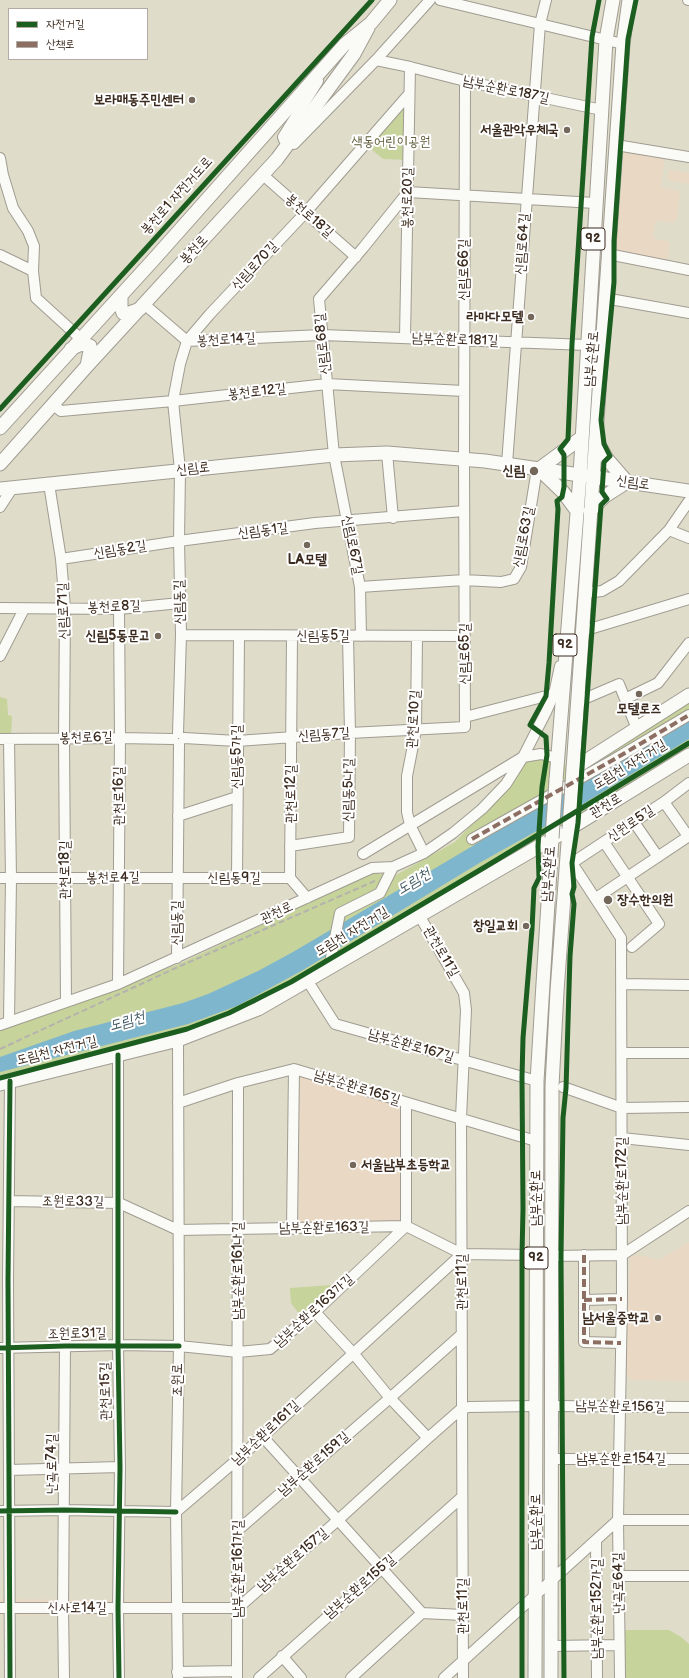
<!DOCTYPE html>
<meta charset="utf-8">
<style>
body{margin:0}
#map{position:relative;width:689px;height:1678px;overflow:hidden;background:#dfdcca;font-family:"Balsamiq Sans","Poor Story",sans-serif}
canvas{display:block}
.legend{position:absolute;left:8px;top:8px;width:140px;height:52px;box-sizing:border-box;background:#fff;border:1px solid #b1aaa5;margin:0;padding:5px 7px;list-style:none;font-size:12px;color:#3b2a1e}
.legend li{display:flex;align-items:center;gap:8px;height:20px}
.legend b{width:20px;border:1px solid #b1aaa5}
</style>
<div id="map">
<canvas width="689" height="1678"></canvas>
<ul class="legend">
<li><b style="height:5px;background:#1b5e20"></b>자전거길</li>
<li><b style="height:5px;background:#8d6e63"></b>산책로</li>
</ul>
</div>
<script>
const context = document.querySelector('canvas').getContext('2d');
context.lineJoin = 'round';
function paint(path, color) { context.fillStyle = color; context.fill(path, 'evenodd'); }
const toPath = rows => new Path2D(rows.map(r => 'M' + r).join(''));
function strokePath(path, color, width, dash) { context.strokeStyle = color; context.lineWidth = width; context.lineCap = dash ? 'butt' : 'round'; context.setLineDash(dash || []); context.stroke(path); }
function label(font, color, halo, rows, align = 'center') {
  context.font = font + ' "Balsamiq Sans","Poor Story",sans-serif'; context.lineWidth = 4; context.setLineDash([]); context.textBaseline = 'middle'; context.strokeStyle = halo; context.fillStyle = color; for (const [text, x, y, turn = 0] of rows) {
    context.save(); context.translate(x, y); context.rotate((+turn || 0) * Math.PI / 180); context.textAlign = isNaN(turn) ? turn : align; if (halo) context.strokeText(text, 0, 0); context.fillText(text, 0, 0); context.restore();
  }
}
paint(toPath([
 [624,150,665,156,661,187,680,191,677,218,673,223,656,220,653,235,655,239,670,242,667,263,615,252],
 [669,170,689,173,689,184,667,180],
 [300,1071,406,1103,406,1226,299,1229],
 [689,1242,689,1381,631,1380,626,1374,630,1257,639,1255,659,1260],
 [0,1599,238,1602,238,1614,0,1615]
]), '#e9d8c3');
paint(toPath([
 [409,94,408,160,383,159,365,144],
 [0,697,7,699,8,715,12,716,11,737,0,737],
 [689,698,689,753,253,1008,173,1039,0,1084,0,1028,179,964,373,873,396,875,455,842,489,807,524,760,538,756,556,760,575,771],
 [332,1285,335,1289,303,1319,291,1303,290,1288],
 [626,1630,669,1630,681,1637,689,1644,689,1678,623,1678,623,1634]
]), '#c6d39a');
paint(toPath([
 [689,713,689,739,560,818,481,862,303,970,237,1006,188,1024,0,1072,0,1057,74,1031,183,1003,208,994,258,971,293,952,471,847]
]), '#7eb6ce');
const minor = toPath([
 [440,0,623,44],
 [688,0,689,0],
 [376,60,410,67,405,338],
 [410,67,465,81,602,110],
 [295,139,290,142,284,140,283,137,318,81],
 [294,144,376,60,430,0],
 [616,145,689,157],
 [0,158,3,175,13,208,28,231,34,246,33,271],
 [263,175,356,257],
 [608,254,689,270],
 [0,255,33,271,36,298,81,339],
 [610,299,689,313],
 [144,304,187,341,322,335,587,345],
 [53,405,61,411,173,401,327,384,464,391],
 [387,453,393,518],
 [507,464,540,24,546,0],
 [49,484,61,559,65,608,64,739,66,1002],
 [0,507,13,487],
 [669,530,689,538],
 [61,559,179,541,315,523,464,511],
 [360,587,464,580,501,582,514,579,521,567,537,469],
 [585,593,602,591,619,581,669,530,689,501],
 [0,608,119,609,180,603],
 [583,631,689,599],
 [181,635,464,636],
 [292,636,290,878,307,898],
 [361,636,360,587,334,455,319,299,363,248,408,192,595,203],
 [417,636,416,730,407,776,407,812,410,825,424,853],
 [0,656,24,609],
 [625,699,637,729],
 [577,702,619,684,625,699,658,683,689,643],
 [465,717,554,694],
 [178,733,181,635,179,541,180,470,173,401,180,364,187,341,210,314,306,212,409,94],
 [184,738,237,741,350,733,465,727,464,458,465,81],
 [0,739,120,738,173,739],
 [9,740,11,879,9,1021],
 [664,802,688,836],
 [178,816,237,797],
 [634,822,658,857],
 [472,839,613,760,689,715],
 [604,842,659,924,632,947],
 [290,846,349,837,350,733,348,636],
 [363,854,523,757,541,754,557,758],
 [566,863,572,863,621,938,622,1299,618,1520,620,1678],
 [572,863,664,802,689,783],
 [0,878,290,878],
 [237,878,239,636],
 [596,898,689,836],
 [419,915,464,993,466,1010,461,1118,463,1678],
 [177,958,179,744],
 [329,968,340,913,380,893,393,867],
 [307,980,335,1024,537,1081],
 [118,984,120,738,119,609],
 [622,984,689,985],
 [0,1025,118,984,372,868,393,867,424,853,453,833,482,809,506,784,523,757,546,712,554,694,560,666],
 [623,1053,689,1053],
 [118,1055,118,1345,120,1467,118,1608,119,1678],
 [563,1087,622,1108,689,1107],
 [178,1103,238,1083,294,1069,536,1141],
 [622,1138,689,1145],
 [9,1201,119,1203,178,1230,406,1226,462,1254],
 [292,1229,294,1069],
 [584,1255,584,1342,621,1343],
 [552,1256,622,1255,689,1211],
 [584,1300,622,1299],
 [315,1312,353,1353,390,1398,428,1438],
 [0,1348,118,1345,179,1346,238,1352,270,1349,315,1312,406,1226,406,1103],
 [552,1406,689,1407],
 [262,1436,422,1613],
 [552,1459,689,1459],
 [9,1470,120,1467],
 [0,1511,64,1510,176,1512,238,1459,462,1254,536,1255],
 [237,1531,390,1398,462,1334],
 [596,1540,597,1678],
 [618,1576,689,1576],
 [0,1608,238,1608,338,1520,428,1438,461,1409,469,1407,535,1406],
 [551,1646,619,1645],
 [282,1656,301,1678],
 [177,1672,237,1671],
 [10,1678,8,1280,10,1081],
 [64,1678,63,1608,65,1346],
 [178,1678,176,1512,179,1346,178,1040],
 [237,1678,238,1083],
 [259,1678,462,1497],
 [351,1678,422,1613,463,1615],
 [444,1678,618,1520,689,1520]
]);
const major = toPath([
 [121,295,121,307,123,313,129,313,140,309],
 [71,349,79,345,85,344,90,346,90,351,87,366],
 [0,428,155,258,345,44,371,23,390,0],
 [596,439,607,459,627,482],
 [0,464,87,366,277,159,354,54,368,28],
 [539,469,563,492,577,511],
 [539,469,581,438],
 [0,489,334,455,387,453,485,461,689,491],
 [590,511,605,496,627,482],
 [573,769,623,44,629,0],
 [573,769,689,695],
 [556,780,580,475,606,40,613,0],
 [0,1084,178,1040,258,1009,569,829,689,755],
 [535,1678,537,1081,552,838],
 [551,1678,552,1086,557,991,569,829]
]);
strokePath(minor, '#a09c91', 12);
strokePath(major, '#a09c91', 15);
strokePath(minor, '#fafaf7', 10);
strokePath(major, '#fafaf7', 13);
strokePath(toPath([
 [0,1049,178,967,377,880]
]), '#b4b2ae', 2, [6, 3]);
const majorBridge = toPath([
 [569,829,573,769],
 [552,838,556,780]
]);
strokePath(majorBridge, '#a09c91', 15, []);
strokePath(majorBridge, '#fafaf7', 13);
strokePath(toPath([
 [472,839,613,760,689,715],
 [584,1255,584,1342,621,1343],
 [584,1300,622,1299]
]), '#8d6e63', 4, [8, 4]);
strokePath(toPath([
 [0,409,372,0],
 [118,1055,118,1345,120,1467,118,1608,119,1678],
 [0,1078,187,1029,229,1013,291,982,485,867,689,743],
 [0,1348,65,1346,179,1346],
 [0,1511,64,1510,176,1512],
 [10,1678,8,1280,10,1081],
 [522,1678,522,1255,523,1209,522,1077,523,1038,532,929,534,888,539,878,538,846,542,787,547,755,546,737,530,725,546,696,549,663,558,509,557,501,562,497,564,487,564,455,560,449,568,439,572,344,592,37,599,0],
 [564,1678,561,1256,563,1118,566,1088,570,956,574,904,572,894,574,887,572,863,578,823,601,505,607,499,602,492,604,462,610,456,604,444,601,420,614,282,614,241,628,39,636,0]
]), '#1b5e20', 5);
for (const [x, y, r, color] of [
 [192,100,4,"#74685a"],
 [567,130,4,"#74685a"],
 [531,317,4,"#74685a"],
 [534,471,5,"#74685a"],
 [307,545,4,"#74685a"],
 [158,636,4,"#74685a"],
 [639,694,4,"#74685a"],
 [608,900,5,"#74685a"],
 [526,926,4,"#74685a"],
 [353,1165,4,"#74685a"],
 [658,1318,4,"#74685a"]
]) { const dot = new Path2D(); dot.arc(x, y, r, 0, 2 * Math.PI); context.fillStyle = color; context.fill(dot); strokePath(dot, '#fff', 1.5); }
for (const [x, y, w] of [
 [593,239,24],
 [565,645,24],
 [536,1258,24]
]) { const box = new Path2D(); box.roundRect(x - w / 2, y - 11, w, 22, 3); context.fillStyle = '#fff'; context.fill(box); strokePath(box, '#3b2a1e', 1); }
label('bold 13px', '#3b2a1e', null, [
 ["92",593,239],
 ["92",565,645],
 ["92",536,1258]
]);
label('14px', '#3b2a1e', '#fff', [
 ["남부순환로187길",506,90,12],
 ["봉천로1 자전거도로",177,196,-48],
 ["봉천로20길",408,198,-89],
 ["봉천로18길",309,216,41],
 ["신림로64길",523,244,-86],
 ["봉천로",194,250,-47],
 ["신림로70길",255,266,-47],
 ["신림로66길",464,270,-90],
 ["봉천로14길",226,340,-3],
 ["남부순환로181길",455,340,2],
 ["신림로68길",323,344,-96],
 ["남부순환로",592,359,-85],
 ["봉천로12길",257,392,-6],
 ["신림로",193,469,-6],
 ["신림로",633,483,8],
 ["신림동1길",263,531,-7],
 ["신림로63길",524,537,-79],
 ["신림로67길",352,545,79],
 ["신림동2길",120,550,-9],
 ["신림동길",180,602,-91],
 ["봉천로8길",114,607,-2],
 ["신림로71길",64,611,-92],
 ["신림동5길",323,636],
 ["신림로65길",465,654,-90],
 ["관천로10길",414,719,-86],
 ["신림동7길",324,735,-4],
 ["봉천로6길",86,738,-1],
 ["신림동5가길",237,757,-90],
 ["도림천 자전거길",630,765,-31],
 ["신림동5나길",349,790,-89],
 ["관천로12길",291,794,-90],
 ["관천로16길",119,796,-90],
 ["관천로",606,806,-31],
 ["신원로5길",631,824,-34],
 ["관천로18길",65,870,-90],
 ["남부순환로",549,874,-86],
 ["봉천로4길",113,878,-1],
 ["신림동9길",234,878],
 ["관천로",277,913,-25],
 ["신림동길",177,923,-90],
 ["도림천 자전거길",352,932,-31],
 ["관천로11길",441,952,60],
 ["남부순환로167길",411,1046,16],
 ["도림천 자전거길",57,1051,-14],
 ["남부순환로165길",357,1088,17],
 ["남부순환로172길",622,1181,-90],
 ["남부순환로",536,1198,-90],
 ["조원로33길",73,1202,1],
 ["남부순환로163길",324,1228,-1],
 ["남부순환로161나길",238,1271,-90],
 ["관천로11길",462,1282,-90],
 ["남부순환로163가길",314,1311,-42],
 ["조원로31길",77,1334,-1],
 ["조원로",178,1380,-89],
 ["관천로15길",106,1391,-91],
 ["남부순환로156길",620,1407,1],
 ["남부순환로161길",266,1433,-43],
 ["남부순환로154길",621,1459],
 ["난곡로74길",52,1464,-90],
 ["남부순환로159길",314,1464,-41],
 ["남부순환로",536,1522,-90],
 ["남부순환로157길",293,1560,-41],
 ["남부순환로161가길",238,1569,-90],
 ["난곡로64길",619,1583,-91],
 ["남부순환로155길",360,1587,-41],
 ["관천로11길",463,1606,-90],
 ["신사로14길",77,1608],
 ["남부순환로152가길",597,1609,-90]
]);
label('bold 14px', '#3b2a1e', '#fff', [
 ["보라매동주민센터",184,100],
 ["서울관악우체국",559,130],
 ["라마다모텔",523,317],
 ["신림",525,471],
 ["LA모텔",307,560,"center"],
 ["신림5동문고",150,636],
 ["모텔로즈",639,709,"center"],
 ["장수한의원",617,900,"left"],
 ["창일교회",518,926],
 ["서울남부초등학교",361,1165,"left"],
 ["남서울중학교",650,1318]
], 'right');
label('14px', '#5e5b37', '#fff', [
 ["색동어린이공원",391,142]
]);
label('italic 15px', '#455c65', '#fff', [
 ["도림천",414,882,-31],
 ["도림천",127,1022,-16]
]);
</script>
